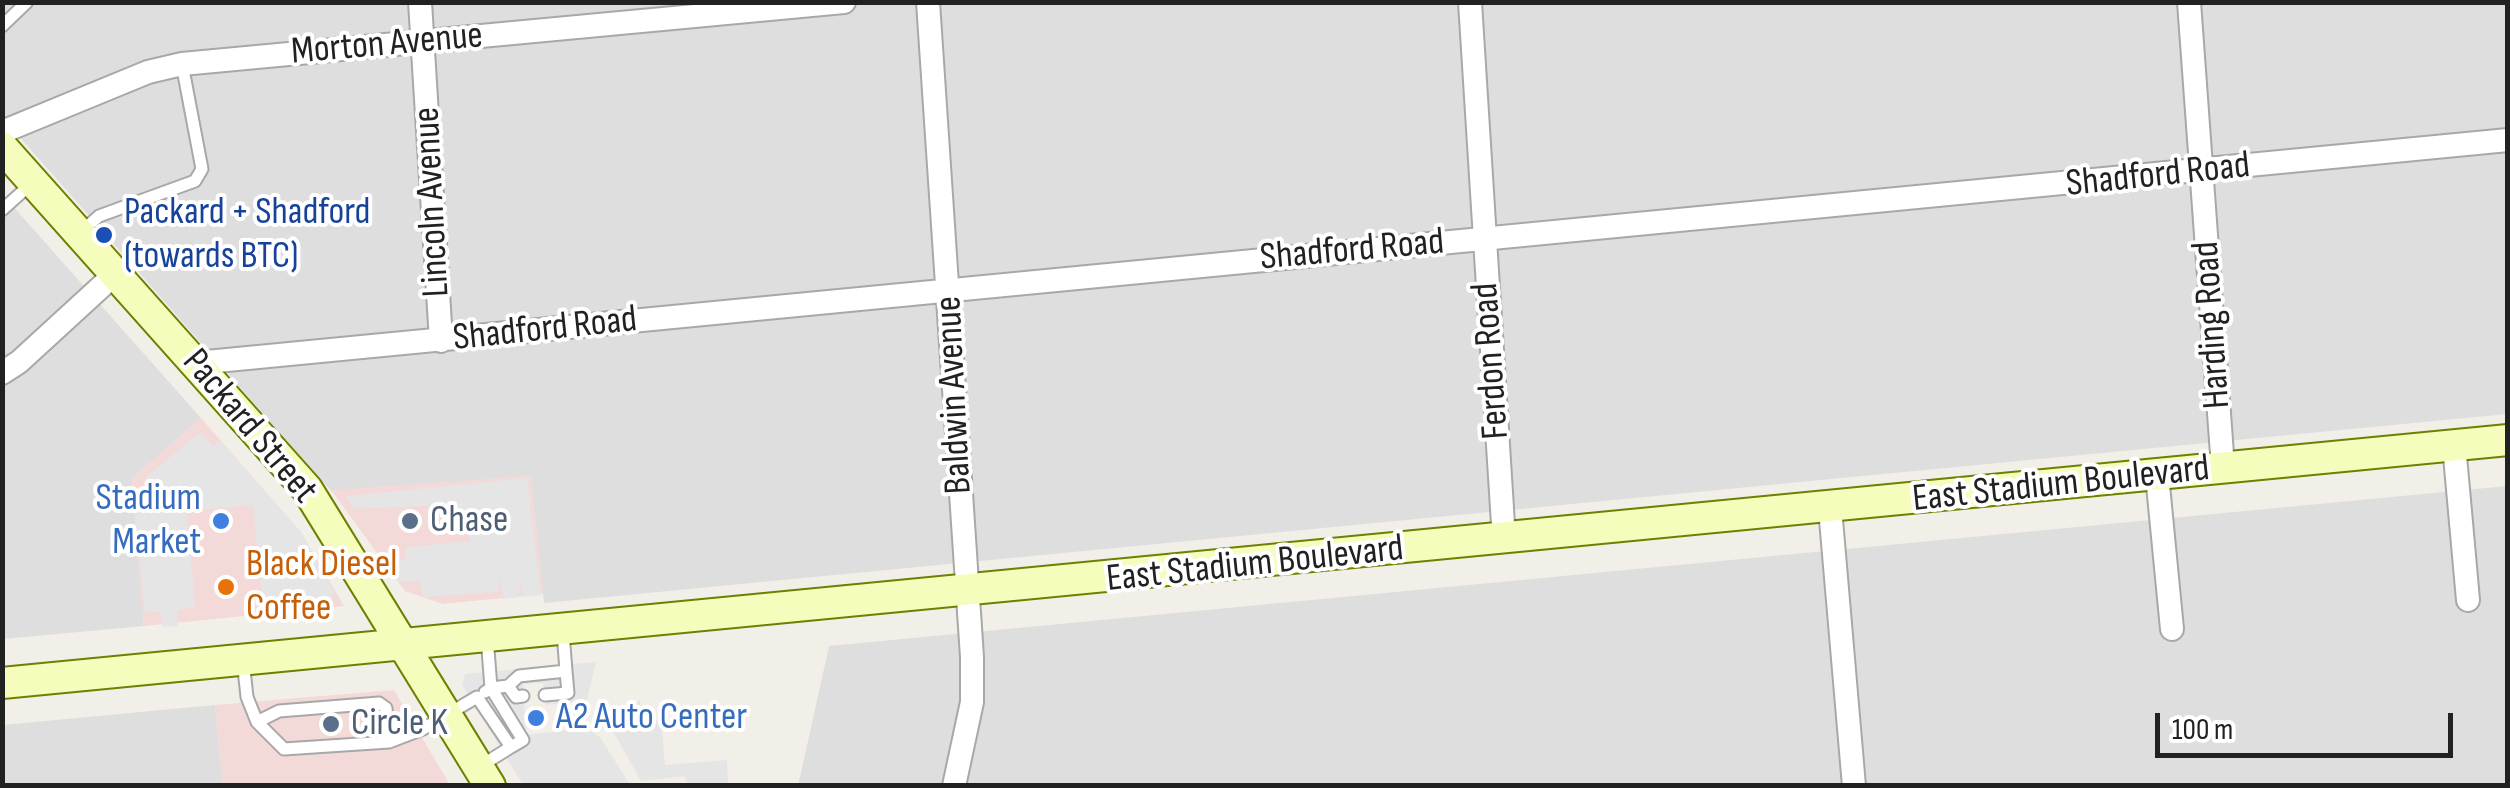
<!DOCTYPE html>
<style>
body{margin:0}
#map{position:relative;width:2510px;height:788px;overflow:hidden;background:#f2efe8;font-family:"Sofia Sans Condensed",sans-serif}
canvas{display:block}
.frame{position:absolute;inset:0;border:5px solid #212121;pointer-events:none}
.scale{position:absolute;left:2155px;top:713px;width:298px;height:45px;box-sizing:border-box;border:5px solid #212121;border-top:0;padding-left:12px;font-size:30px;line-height:35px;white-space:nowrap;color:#212121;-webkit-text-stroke:8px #fff;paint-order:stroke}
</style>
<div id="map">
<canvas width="2510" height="788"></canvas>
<div class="frame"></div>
<div class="scale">100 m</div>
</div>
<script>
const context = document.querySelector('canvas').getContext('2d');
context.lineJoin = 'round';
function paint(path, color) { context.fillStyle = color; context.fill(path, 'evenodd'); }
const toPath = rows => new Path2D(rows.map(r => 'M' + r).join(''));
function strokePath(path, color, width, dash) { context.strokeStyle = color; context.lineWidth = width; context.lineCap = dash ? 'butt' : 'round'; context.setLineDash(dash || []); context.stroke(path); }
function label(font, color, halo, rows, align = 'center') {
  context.font = font + ' "Sofia Sans Condensed",sans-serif'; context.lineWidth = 8; context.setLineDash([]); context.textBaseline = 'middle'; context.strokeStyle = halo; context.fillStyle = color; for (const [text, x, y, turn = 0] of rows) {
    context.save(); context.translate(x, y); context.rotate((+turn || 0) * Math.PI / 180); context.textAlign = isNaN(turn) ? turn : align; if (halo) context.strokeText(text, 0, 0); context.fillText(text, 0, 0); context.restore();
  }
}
paint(toPath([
 [2,3,2507,3,2507,414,544,603,530,476,332,492,3,118],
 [2,194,201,418,132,479,144,626,3,639],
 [2507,486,2507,785,798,786,829,646],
 [215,705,223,785,3,785,3,725]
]), '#dfdede');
paint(toPath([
 [201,418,300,531,344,606,144,626,132,479],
 [530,476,543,594,443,604,405,591,331,490],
 [394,690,450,785,223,785,215,705]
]), '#f3d9d7');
paint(toPath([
 [200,432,213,446,220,440,300,531,334,592,327,606,269,616,267,596,262,596,253,505,187,511,195,607,177,610,178,626,163,627,160,612,145,612,135,514,152,511,146,477],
 [527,478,541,595,523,597,520,580,519,597,503,599,500,576,498,592,423,597,420,582,398,581,388,565,405,560,405,547,470,541,469,530,455,530,447,505,354,509,346,496],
 [596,662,584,712,577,712,575,702,546,705,543,683,523,684,526,735,585,728,600,737,630,785,523,785,462,685,465,674],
 [640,699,642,721,661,720,665,765,727,760,728,785,687,785,685,776,641,781,613,731]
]), '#e5e5e5');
const lane = toPath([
 [2,26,27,2],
 [2,210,32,183],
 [80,233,99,216,195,181,202,169,182,64],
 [487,637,491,688,508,686,519,676,566,671,563,632],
 [243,660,247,697,257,722,284,749,389,742,423,729,477,697,511,747,479,767],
 [508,686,516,697,523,696],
 [485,692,491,688,523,740,511,747],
 [545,695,568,693,566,671],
 [257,722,279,711,379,703,386,708,389,742]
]);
const street = toPath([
 [420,2,441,341],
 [928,2,972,657,972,702,954,786],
 [1470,2,1504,540],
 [2189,2,2223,468],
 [2,132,148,72,182,64,844,2],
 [196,363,2508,140],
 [2,373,19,362,115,274],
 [2454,445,2468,600],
 [2157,475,2172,629],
 [1830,508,1854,786]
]);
const secondary = toPath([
 [2,147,307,489,490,786],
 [2,683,2508,440]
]);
strokePath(lane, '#a8a8a8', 15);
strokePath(street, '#a8a8a8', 26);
strokePath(secondary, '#6d8000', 34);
strokePath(lane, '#fff', 11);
strokePath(street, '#fff', 22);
strokePath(secondary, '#f6fcbb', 30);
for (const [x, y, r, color] of [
 [104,235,10,"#1a4fb4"],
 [221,521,10,"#3f7fe0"],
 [410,521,10,"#5c6f8a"],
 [226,587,10,"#e8710a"],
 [536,718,10,"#3f7fe0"],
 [331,724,10,"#5c6f8a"]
]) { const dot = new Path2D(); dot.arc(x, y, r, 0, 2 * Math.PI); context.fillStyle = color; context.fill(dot); strokePath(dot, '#fff', 4); }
label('38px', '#212121', '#fff', [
 ["Morton Avenue",387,45,-5],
 ["Shadford Road",2158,176,-6],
 ["Lincoln Avenue",433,202,-93],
 ["Shadford Road",1352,251,-5],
 ["Harding Road",2213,325,-94],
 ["Shadford Road",545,330,-6],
 ["Ferdon Road",1492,361,-94],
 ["Baldwin Avenue",955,395,-93],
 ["Packard Street",249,427,50],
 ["East Stadium Boulevard",2061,485,-6],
 ["East Stadium Boulevard",1255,565,-6]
]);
label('38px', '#164399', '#fff', [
 ["Packard + Shadford",124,213],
 ["(towards BTC)",124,257]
], 'left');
label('38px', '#366cbe', '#fff', [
 ["Stadium",201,499],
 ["Market",201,543],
 ["A2 Auto Center",556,718,"left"]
], 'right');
label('38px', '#4e5e75', '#fff', [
 ["Chase",430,521],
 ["Circle K",351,724]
], 'left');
label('38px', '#c56008', '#fff', [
 ["Black Diesel",246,565],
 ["Coffee",246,609]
], 'left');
</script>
